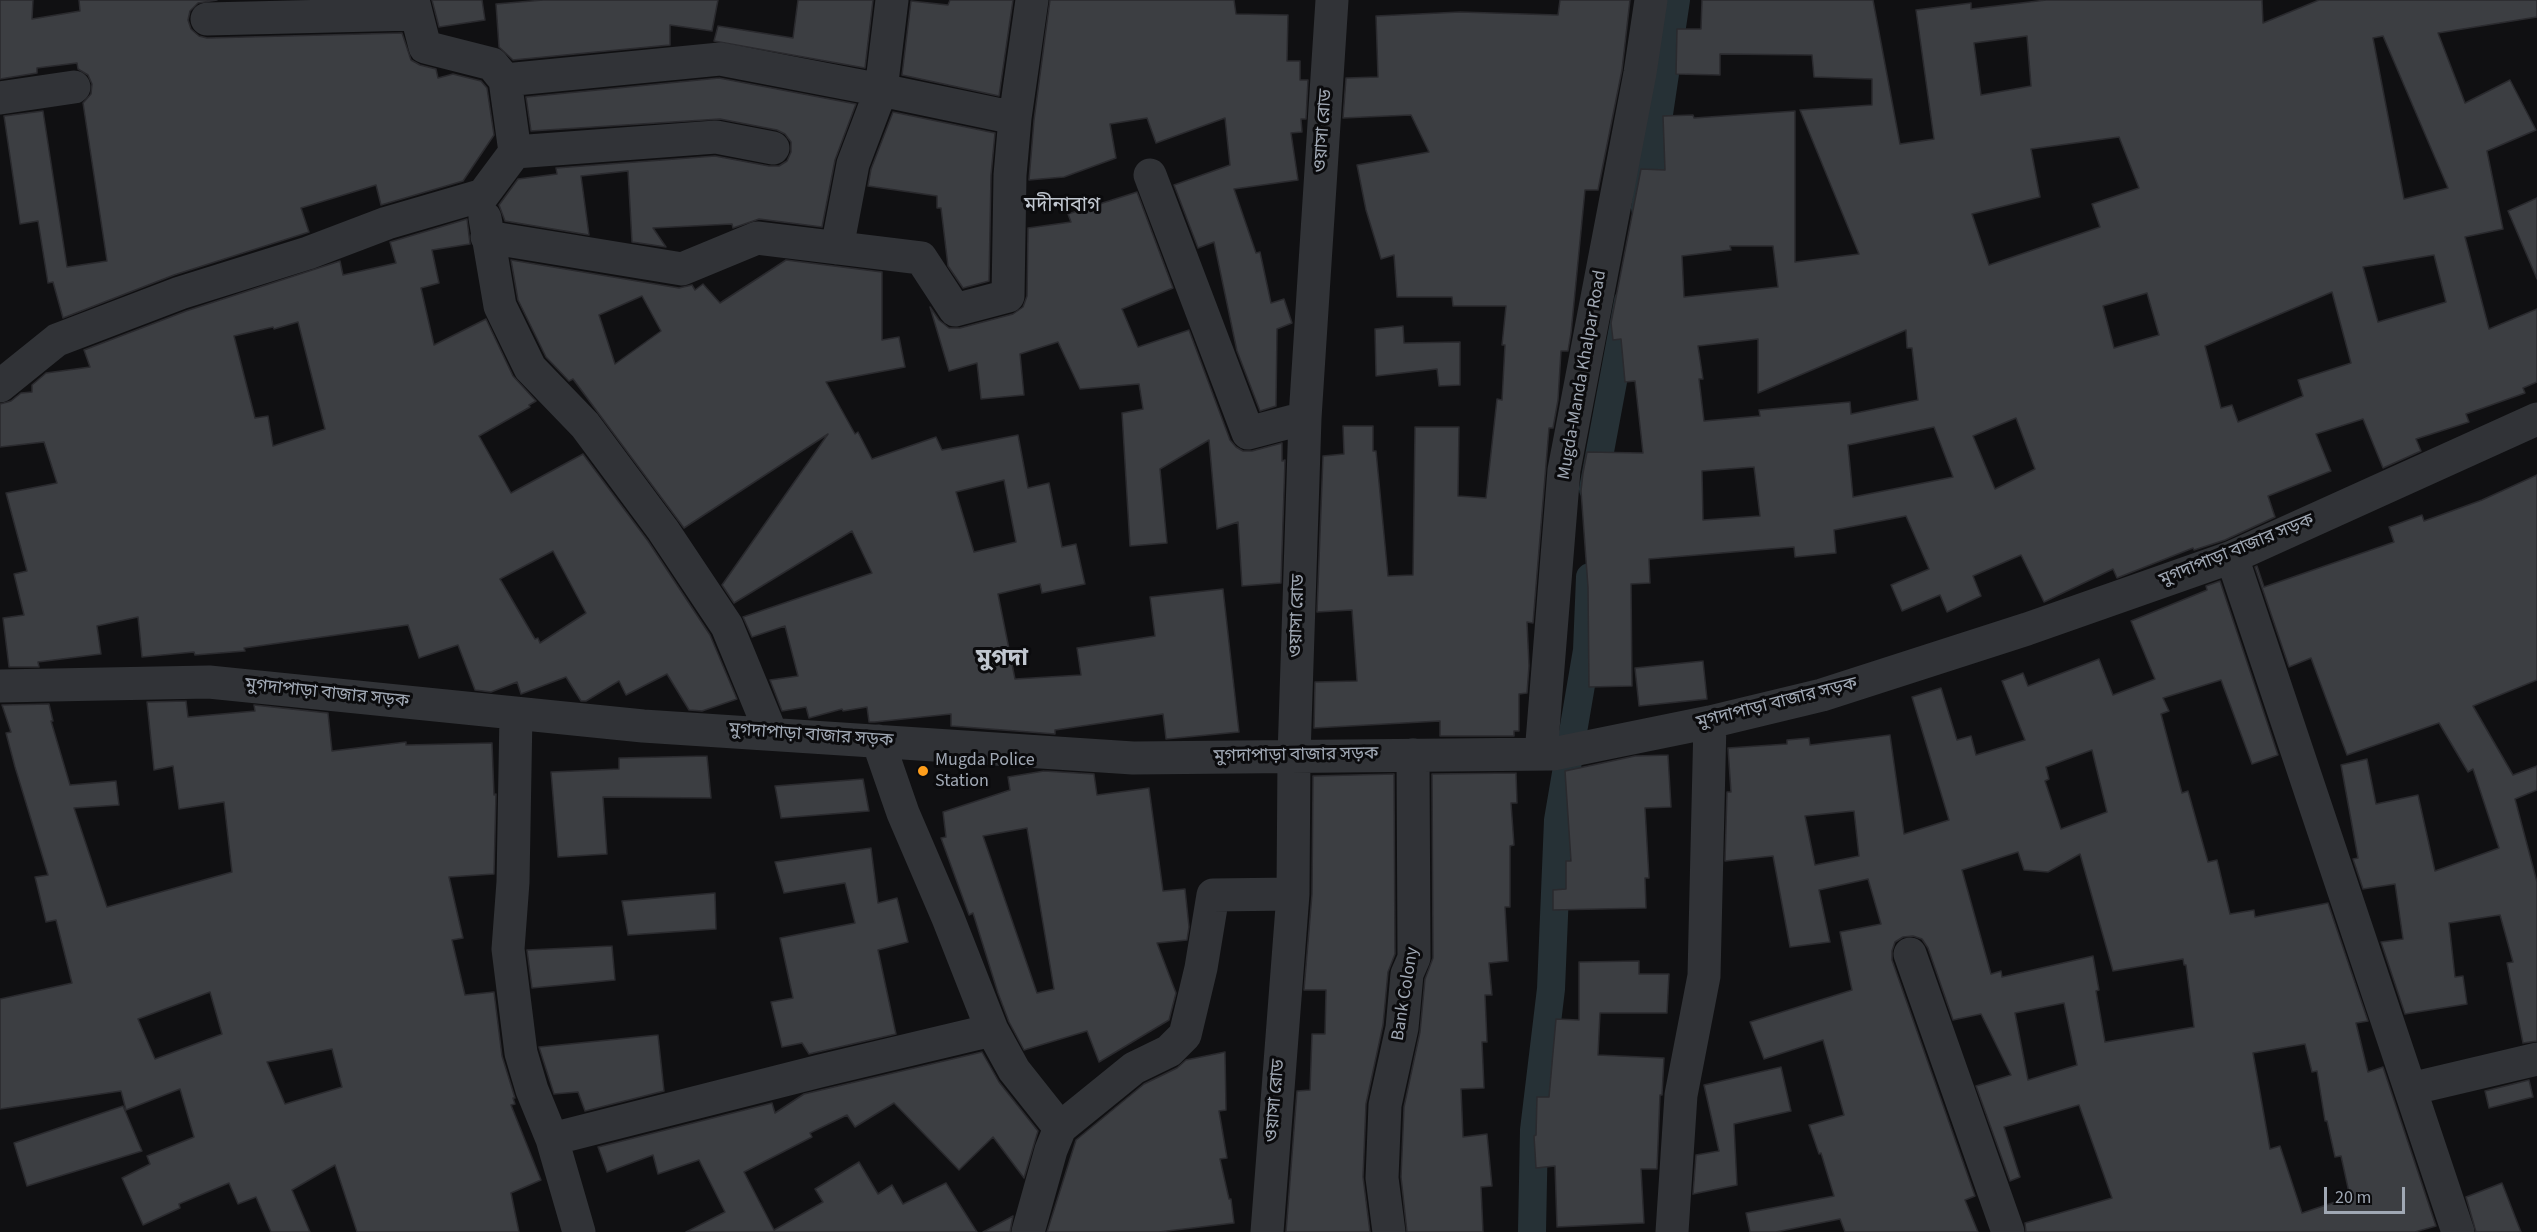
<!DOCTYPE html>
<meta charset="utf-8">
<style>
body{margin:0}
#map{position:relative;width:2537px;height:1232px;overflow:hidden;background:#101012;font-family:"Source Sans 3",sans-serif}
canvas{display:block}
.scale{position:absolute;left:2324px;top:1187px;width:81px;height:27px;box-sizing:border-box;border:3px solid #a0a8b4;border-top:0;padding-left:8px;font-size:18px;line-height:21px;white-space:nowrap;color:#a0a8b4;-webkit-text-stroke:4px #0b0b0d;paint-order:stroke}
</style>
<div id="map">
<canvas width="2537" height="1232"></canvas>
<div class="scale">20 m</div>
</div>
<script>
const context = document.querySelector('canvas').getContext('2d');
context.lineJoin = 'round';
const toPath = rows => new Path2D(rows.map(r => 'M' + r).join(''));
function strokePath(path, color, width, dash) { context.strokeStyle = color; context.lineWidth = width; context.lineCap = dash ? 'butt' : 'round'; context.setLineDash(dash || []); context.stroke(path); }
function paint(path, color) { context.fillStyle = color; context.fill(path, 'evenodd'); }
function label(font, color, halo, rows, align = 'center') {
  context.font = font + ' "Source Sans 3","Noto Sans Bengali",sans-serif'; context.lineWidth = 6; context.setLineDash([]); context.textBaseline = 'middle'; context.strokeStyle = halo; context.fillStyle = color; for (const [text, x, y, turn = 0] of rows) {
    context.save(); context.translate(x, y); context.rotate((+turn || 0) * Math.PI / 180); context.textAlign = isNaN(turn) ? turn : align; if (halo) context.strokeText(text, 0, 0); context.fillText(text, 0, 0); context.restore();
  }
}
strokePath(toPath([
 [1645,208,1676,0],
 [1593,489,1628,301],
 [1532,1232,1534,1130,1551,989,1558,820,1587,650,1590,577]
]), '#263136', 28);
const building = toPath([
 [0,0,33,0,32,19,80,11,79,0,217,0,198,3,190,11,188,20,191,29,199,36,207,38,402,33,411,60,420,65,436,69,438,78,453,74,481,81,487,88,494,135,463,181,381,205,376,185,301,208,309,232,174,275,63,318,53,282,48,283,38,221,20,224,4,116,43,111,67,267,107,261,83,103,91,94,92,84,88,75,78,69,77,63,37,68,37,73,0,79,0,0],
 [432,0,482,0,485,20,439,27,432,0],
 [543,0,718,0,712,31,670,25,670,45,513,60,499,47,496,4,543,0],
 [798,0,873,0,865,68,714,41,718,26,793,38,798,0],
 [950,0,1013,0,999,96,902,75,911,1,948,5,950,0],
 [1050,0,1234,0,1236,14,1288,15,1287,61,1300,61,1300,80,1308,80,1306,119,1301,119,1302,132,1291,133,1298,180,1234,189,1256,253,1260,252,1271,303,1284,299,1292,323,1277,329,1276,406,1260,411,1237,351,1214,242,1198,248,1174,185,1230,165,1225,118,1156,143,1147,118,1110,124,1116,158,1064,177,1029,180,1034,120,1050,0],
 [1560,0,1630,0,1622,70,1598,190,1585,190,1571,333,1568,351,1561,351,1558,400,1553,428,1549,428,1533,623,1527,622,1529,666,1527,693,1519,694,1519,731,1514,731,1514,736,1440,736,1440,721,1314,728,1315,682,1357,681,1352,610,1317,612,1323,456,1344,454,1343,426,1373,426,1373,451,1376,451,1388,576,1413,575,1415,427,1459,427,1458,496,1486,498,1497,399,1502,400,1505,345,1502,345,1506,306,1453,306,1452,297,1397,297,1394,255,1381,259,1366,210,1357,165,1429,152,1411,115,1343,118,1346,78,1378,77,1376,16,1460,12,1558,15,1560,0],
 [1702,0,1873,0,1900,144,1934,139,1916,10,1971,3,1971,9,2046,0,2262,0,2263,23,2319,0,2537,0,2537,17,2438,33,2465,103,2510,80,2536,130,2487,151,2503,229,2465,237,2489,329,2537,309,2537,382,2523,388,2525,393,2466,414,2469,422,2416,439,2421,451,2383,468,2363,419,2316,434,2331,471,2268,496,2275,517,2225,540,2194,550,2193,548,2117,578,2113,569,2044,602,2021,555,1973,576,1981,596,1947,612,1940,595,1902,611,1891,585,1929,569,1906,516,1834,530,1836,553,1795,557,1794,547,1649,559,1650,583,1631,584,1632,686,1589,687,1588,587,1581,491,1583,473,1587,452,1643,453,1635,381,1625,382,1621,339,1613,340,1611,323,1641,169,1665,170,1663,116,1693,115,1694,118,1795,111,1795,262,1859,254,1800,110,1872,105,1872,79,1814,77,1812,55,1720,54,1720,75,1676,74,1677,29,1701,29,1702,0],
 [2027,36,2031,86,1981,95,1974,43,2027,36],
 [2383,36,2448,188,2404,199,2373,38,2383,36],
 [2119,137,2139,188,2092,204,2100,227,1989,265,1972,214,2040,197,2031,149,2119,137],
 [1730,246,1773,246,1778,287,1684,297,1682,256,1731,250,1730,246],
 [2434,255,2446,302,2378,322,2363,267,2434,255],
 [2332,292,2351,363,2298,380,2303,396,2238,422,2232,405,2221,408,2205,346,2332,292],
 [2147,293,2159,335,2114,348,2103,306,2147,293],
 [1906,330,1907,348,1912,348,1918,400,1851,414,1850,402,1759,410,1760,416,1704,421,1699,379,1703,379,1698,346,1758,339,1758,393,1906,330],
 [2016,418,2035,469,1995,489,1973,436,2016,418],
 [1934,427,1953,477,1853,497,1848,445,1934,427],
 [1754,467,1760,516,1703,520,1702,471,1754,467],
 [719,78,856,104,835,160,822,227,759,219,733,228,732,224,653,228,666,247,632,242,628,171,581,176,589,235,505,221,499,205,518,179,557,174,556,168,715,156,769,166,779,166,787,161,791,152,791,142,785,134,777,130,720,119,531,131,526,97,719,78],
 [893,112,995,133,991,175,989,281,963,288,948,266,941,208,937,208,937,196,868,186,871,169,893,112],
 [1137,192,1173,288,1122,309,1138,347,1189,330,1230,440,1236,447,1243,451,1252,451,1282,443,1282,461,1285,460,1281,583,1242,586,1238,522,1217,529,1209,440,1160,469,1167,543,1130,546,1122,413,1143,409,1139,384,1080,389,1058,342,1020,354,1024,395,981,399,977,363,949,371,930,307,939,320,949,328,960,328,1013,314,1023,307,1027,296,1028,228,1071,222,1068,214,1137,192],
 [2537,198,2537,279,2508,211,2537,198],
 [467,219,470,244,432,250,439,283,421,288,434,345,486,319,513,376,536,401,529,405,530,407,479,436,511,493,583,454,648,541,710,635,737,699,702,711,689,710,667,674,626,695,619,681,586,701,581,701,566,677,521,694,517,682,491,692,475,690,458,645,419,658,408,625,244,648,245,651,195,655,194,652,142,657,138,617,97,626,101,654,38,662,39,667,9,667,3,618,24,615,14,574,27,571,6,493,57,483,44,442,0,447,0,404,11,401,21,393,32,392,32,385,46,373,90,367,84,350,186,311,340,261,343,275,396,263,390,242,467,219],
 [298,322,325,429,273,446,268,416,255,418,234,336,273,327,274,329,298,322],
 [553,551,586,613,540,643,538,638,535,639,500,579,553,551],
 [511,260,679,288,692,285,695,290,703,284,720,303,786,260,882,272,882,340,899,337,905,367,826,382,855,434,858,432,872,459,936,437,942,450,1018,435,1028,488,1049,483,1062,547,1076,544,1085,584,1042,593,1040,584,998,594,1015,679,1081,675,1077,648,1155,636,1150,597,1223,589,1239,732,1166,739,1163,714,1055,730,1055,734,951,726,951,714,875,722,869,722,867,707,843,711,842,709,809,718,806,707,782,711,770,680,798,676,785,626,752,637,743,617,872,573,852,531,734,603,722,585,828,434,684,528,573,379,569,381,546,357,518,300,511,260],
 [642,296,661,331,615,364,599,315,642,296],
 [1004,480,1016,542,974,552,956,492,1004,480],
 [1403,326,1404,343,1460,342,1460,385,1439,386,1437,369,1376,376,1375,329,1403,326],
 [2537,475,2537,680,2473,706,2513,775,2537,766,2537,790,2515,799,2537,882,2537,1041,2523,1043,2507,963,2513,962,2500,915,2449,923,2455,977,2463,976,2467,1004,2405,1014,2381,942,2403,939,2395,884,2363,889,2353,859,2358,858,2341,765,2367,759,2376,804,2418,795,2435,871,2499,848,2473,769,2468,772,2439,723,2347,755,2311,658,2289,667,2255,567,2257,566,2264,587,2394,542,2389,527,2422,515,2424,521,2482,500,2537,475],
 [2220,581,2278,755,2252,764,2221,680,2163,698,2169,711,2161,714,2182,793,2188,791,2208,862,2217,860,2230,914,2254,910,2255,917,2328,903,2368,1021,2356,1023,2368,1072,2383,1067,2436,1226,2415,1232,2026,1232,2025,1223,2112,1198,2079,1105,2004,1127,2020,1177,2010,1181,1976,1086,2011,1075,1981,1014,1953,1020,1928,948,1922,939,1913,936,1903,937,1895,942,1892,951,1892,960,1975,1196,1965,1200,1978,1232,1845,1232,1840,1219,1776,1232,1750,1232,1746,1213,1834,1196,1821,1153,1819,1154,1809,1125,1844,1115,1823,1040,1764,1059,1750,1022,1852,990,1840,932,1881,924,1868,879,1819,890,1830,942,1790,947,1773,856,1725,861,1727,792,1731,792,1728,748,1787,744,1787,740,1809,738,1810,745,1890,735,1904,834,1949,820,1912,697,1941,688,1957,740,1971,736,1976,755,2025,740,2002,681,2023,673,2028,686,2099,659,2113,695,2155,679,2131,621,2207,590,2206,586,2220,581],
 [2092,750,2107,812,2061,829,2045,781,2049,779,2046,767,2092,750],
 [1854,811,1859,856,1815,865,1805,816,1854,811],
 [2018,852,2024,870,2048,872,2080,854,2113,971,2183,959,2184,965,2186,965,2194,1027,2105,1042,2096,991,2099,990,2093,956,2002,977,2001,971,1991,974,1962,870,2018,852],
 [2064,1003,2077,1065,2028,1080,2015,1013,2064,1003],
 [2305,1044,2312,1072,2317,1071,2325,1121,2327,1121,2335,1157,2341,1156,2350,1197,2302,1213,2280,1146,2270,1149,2253,1053,2305,1044],
 [1703,661,1707,699,1639,706,1635,668,1703,661],
 [186,701,188,717,255,711,254,705,328,713,332,751,406,742,406,745,492,743,494,795,496,794,494,874,449,877,463,938,452,940,465,995,494,992,502,1056,515,1098,513,1098,515,1104,511,1105,541,1180,511,1193,519,1232,357,1232,335,1165,292,1190,310,1232,271,1232,256,1197,238,1204,229,1183,179,1204,180,1208,143,1225,122,1178,150,1164,147,1156,194,1137,180,1089,126,1110,121,1091,0,1109,0,999,72,983,56,920,46,922,35,877,48,875,15,767,6,733,11,732,2,705,49,704,53,721,51,721,70,785,116,781,119,805,74,808,107,907,232,872,224,802,179,809,173,766,154,770,147,702,186,701],
 [210,992,222,1034,155,1059,138,1019,210,992],
 [332,1049,342,1087,285,1104,267,1062,332,1049],
 [1668,755,1671,807,1645,808,1649,878,1645,878,1646,908,1553,910,1553,890,1566,889,1566,861,1571,861,1565,771,1635,756,1668,755],
 [707,756,711,798,603,797,607,854,558,857,551,772,619,769,619,758,707,756],
 [1044,771,1094,774,1097,795,1149,788,1163,891,1185,889,1189,927,1187,940,1157,943,1176,993,1169,1020,1099,1062,1087,1031,1024,1050,1009,1022,998,993,973,913,969,915,941,838,946,837,943,812,1010,790,1008,777,1044,771],
 [1027,828,1054,989,1037,993,983,836,1027,828],
 [1516,773,1517,803,1511,803,1514,845,1510,846,1510,907,1505,907,1508,961,1489,963,1492,995,1485,995,1487,1042,1482,1042,1484,1088,1461,1089,1463,1137,1487,1134,1492,1186,1481,1187,1483,1232,1407,1232,1401,1177,1404,1107,1420,1032,1425,979,1433,958,1432,774,1516,773],
 [1394,774,1395,954,1388,972,1383,1025,1366,1104,1363,1177,1370,1232,1286,1232,1297,1091,1310,1090,1312,1034,1325,1034,1326,990,1304,990,1312,894,1313,776,1394,774],
 [863,779,869,811,781,818,775,786,863,779],
 [871,848,878,903,897,898,908,942,878,950,896,1034,809,1054,802,1043,782,1047,771,1002,793,998,780,938,855,923,845,883,784,893,775,862,871,848],
 [715,893,716,929,628,935,622,901,715,893],
 [612,946,615,980,532,988,527,950,612,946],
 [1639,961,1639,974,1669,974,1667,1013,1600,1013,1598,1055,1664,1058,1662,1095,1660,1095,1657,1169,1641,1169,1644,1223,1557,1227,1555,1166,1536,1168,1534,1136,1536,1135,1537,1097,1549,1097,1556,1019,1579,1020,1579,962,1639,961],
 [658,1035,664,1091,585,1111,578,1092,554,1094,539,1047,658,1035],
 [982,1052,999,1082,1038,1131,1024,1178,993,1137,959,1170,894,1103,855,1127,847,1115,810,1133,812,1137,744,1172,774,1230,823,1202,815,1189,859,1162,878,1194,892,1185,903,1204,946,1183,977,1232,686,1232,725,1212,699,1160,658,1174,653,1155,607,1172,598,1147,772,1103,775,1113,804,1094,982,1052],
 [1225,1052,1226,1110,1219,1111,1227,1158,1220,1159,1229,1199,1231,1199,1234,1223,1159,1232,1047,1232,1076,1140,1144,1084,1177,1068,1186,1060,1225,1052],
 [1781,1067,1791,1111,1734,1124,1737,1185,1693,1194,1696,1155,1719,1151,1704,1085,1781,1067],
 [2529,1080,2533,1097,2489,1108,2485,1091,2529,1080],
 [123,1106,142,1151,27,1186,14,1143,123,1106],
 [2502,1183,2521,1232,2476,1232,2466,1197,2502,1183],
 [1013,1216,1010,1232,983,1232,1013,1216]
]);
paint(building, '#3c3e42');
strokePath(building, '#2a2a2e', 1.5);
strokePath(toPath([
 [207,19,416,14],
 [505,80,720,59,881,90,1015,118],
 [0,98,74,87],
 [515,152,716,137,773,148],
 [1150,175,1248,433,1305,418],
 [485,218,500,306,530,368,585,425,663,530,727,626,771,733],
 [487,237,682,269,757,238,921,258,955,310,1008,296,1010,175,1015,118,1032,0],
 [837,248,853,164,881,90,892,0],
 [0,386,57,340,180,293,308,253,387,223,483,195,515,152,505,80,492,64,425,47,413,0],
 [2232,557,2458,1232],
 [0,686,209,682,643,726,1133,758,1553,754,1710,722,1822,695,2027,629,2232,557,2537,419],
 [516,713,513,882,508,949,521,1053,532,1090,552,1139],
 [878,741,903,813,948,918,992,1030,1014,1070,1060,1128],
 [1541,754,1564,470,1640,73,1651,0],
 [1910,954,2008,1232],
 [2410,1089,2537,1059],
 [579,1232,552,1139,820,1071,992,1030],
 [1028,1232,1051,1150,1060,1128,1134,1068,1169,1051,1185,1035,1201,968,1213,895,1293,894],
 [1267,1232,1293,894,1294,756,1305,418,1332,0],
 [1389,1232,1382,1178,1385,1105,1402,1028,1407,974,1414,958,1413,755],
 [1672,1232,1681,1095,1704,976,1710,722]
]), '#313337', 33);
for (const [x, y, r, color] of [
 [923,771,6,"#ff9e1b"]
]) { const dot = new Path2D(); dot.arc(x, y, r, 0, 2 * Math.PI); context.fillStyle = color; context.fill(dot); strokePath(dot, '#0b0b0d', 2); }
label('18px', '#a0a8b4', '#0b0b0d', [
 ["ওয়াসা রোড",1324,131,-86],
 ["Mugda-Manda Khalpar Road",1583,375,-80],
 ["মুগদাপাড়া বাজার সড়ক",2237,551,-22],
 ["ওয়াসা রোড",1298,616,-88],
 ["মুগদাপাড়া বাজার সড়ক",327,694,6],
 ["মুগদাপাড়া বাজার সড়ক",1777,704,-14],
 ["মুগদাপাড়া বাজার সড়ক",811,736,4],
 ["মুগদাপাড়া বাজার সড়ক",1296,756,-1],
 ["Bank Colony",1406,994,-81],
 ["ওয়াসা রোড",1276,1101,-85]
]);
label('18px', '#a0a8b4', '#0b0b0d', [
 ["Mugda Police",935,761],
 ["Station",935,782]
], 'left');
label('20px', '#c1c7d0', '#0b0b0d', [
 ["মদীনাবাগ",1062,207]
]);
label('bold 24px', '#c1c7d0', '#0b0b0d', [
 ["মুগদা",1002,660]
]);
</script>
